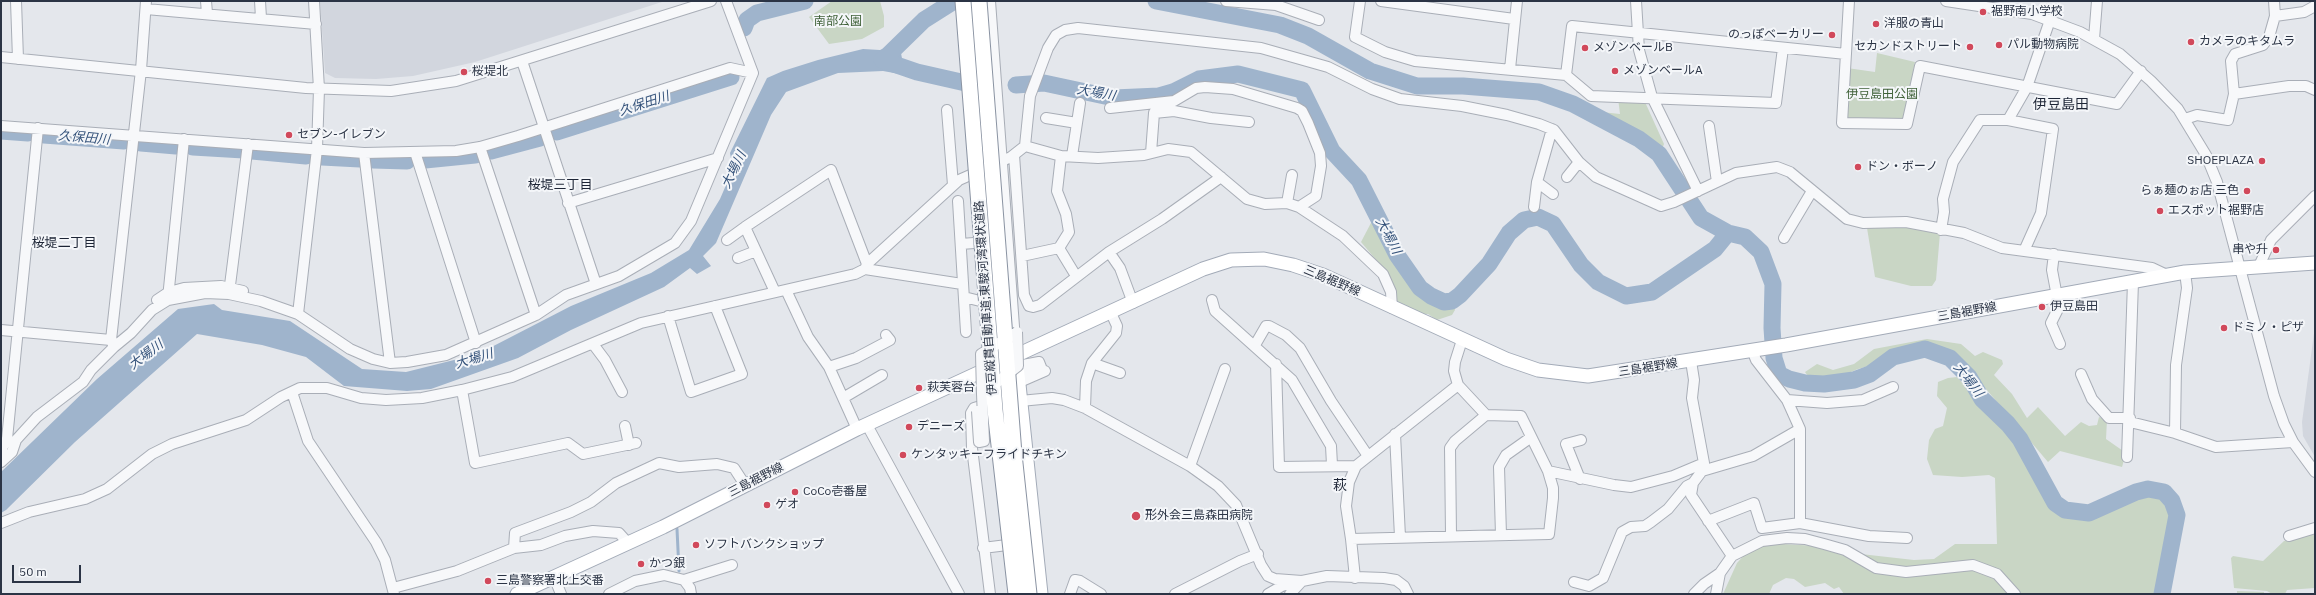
<!DOCTYPE html>
<meta charset="utf-8">
<style>
body{margin:0}
#map{position:relative;width:2316px;height:595px;overflow:hidden;background:#e4e7ec;font-family:"IBM Plex Sans",sans-serif}
canvas{display:block}
.frame{position:absolute;inset:0;border:2px solid #2b3445;pointer-events:none}
.scale{position:absolute;left:12px;top:565px;width:69px;height:18px;box-sizing:border-box;border:2px solid #2b3445;border-top:0;padding-left:5px;font-size:12px;line-height:14px;white-space:nowrap;color:#2b3445;-webkit-text-stroke:3px #f4f6f9;paint-order:stroke}
</style>
<div id="map">
<canvas width="2316" height="595"></canvas>
<div class="frame"></div>
<div class="scale">50 m</div>
</div>
<script>
const context = document.querySelector('canvas').getContext('2d');
context.lineJoin = 'round';
function paint(path, color) { context.fillStyle = color; context.fill(path, 'evenodd'); }
const toPath = rows => new Path2D(rows.map(r => 'M' + r).join(''));
function strokePath(path, color, width, dash) { context.strokeStyle = color; context.lineWidth = width; context.lineCap = dash ? 'butt' : 'round'; context.setLineDash(dash || []); context.stroke(path); }
function label(font, color, halo, rows, align = 'center') {
  context.font = font + ' "IBM Plex Sans","Noto Sans JP",sans-serif'; context.lineWidth = 4; context.setLineDash([]); context.textBaseline = 'middle'; context.strokeStyle = halo; context.fillStyle = color; for (const [text, x, y, turn = 0] of rows) {
    context.save(); context.translate(x, y); context.rotate((+turn || 0) * Math.PI / 180); context.textAlign = isNaN(turn) ? turn : align; if (halo) context.strokeText(text, 0, 0); context.fillText(text, 0, 0); context.restore();
  }
}
paint(toPath([
 [320,1,665,1,475,62,413,76,376,79,335,78,325,73],
 [2315,326,2315,457,2303,436,2302,422]
]), '#d2d6de');
paint(toPath([
 [832,1,880,1,884,16,884,27,862,39,829,44,809,17],
 [1877,53,1915,62,1903,122,1849,120,1846,117,1847,68,1875,72],
 [1618,98,1645,102,1664,144,1662,149,1592,111,1620,114],
 [1372,221,1378,225,1388,246,1408,275,1414,287,1430,300,1447,305,1455,305,1455,310,1452,315,1437,320,1428,314,1421,314,1397,302,1388,274,1361,242],
 [1889,224,1940,233,1936,280,1932,286,1911,286,1875,277,1867,228],
 [1927,339,1961,344,1975,356,1983,352,2002,360,2003,364,1994,375,2012,394,2027,418,2038,407,2065,436,2081,422,2089,426,2097,425,2099,417,2107,420,2106,439,2126,453,2122,467,2060,451,2048,462,1963,362,1954,358,1946,349,1913,354,1858,369,1839,377,1820,381,1810,379,1805,372,1817,364,1833,370,1854,364,1874,349],
 [1957,377,2009,432,2048,498,2064,514,2086,517,2099,509,2135,495,2156,494,2165,501,2173,516,2156,594,1844,594,1839,587,1834,589,1825,583,1805,587,1794,579,1786,578,1773,585,1769,594,1723,594,1737,563,1749,550,1767,543,1817,546,1834,551,1914,560,1934,559,1955,544,1997,544,1995,478,1989,475,1962,477,1933,475,1927,459,1929,440,1935,429,1943,426,1947,408,1937,396,1938,382,1948,378],
 [2315,534,2315,588,2287,590,2285,594,2272,594,2267,591,2234,588,2231,558,2233,556,2263,561,2284,541],
 [2237,591,2264,592,2264,594,2237,594]
]), '#c9d6c5');
paint(toPath([
 [899,42,905,75,883,71,838,73,786,92,771,115,716,243,703,256,711,266,697,274,690,268,664,287,571,330,518,358,431,389,407,391,344,386,306,357,262,345,197,334,75,442,6,510,1,513,1,472,97,379,178,309,214,304,222,310,290,321,362,369,406,372,478,354,571,306,651,273,689,250,720,199,733,169,730,153,767,78,783,71,818,60,863,49,880,50]
]), '#9fb4cc');
strokePath(toPath([
 [677,529,679,571]
]), '#9fb4cc', 3);
strokePath(toPath([
 [1156,1,1280,25,1308,36,1370,71,1417,86,1463,86,1539,92,1573,104,1639,139,1659,154,1701,218,1728,233,1745,237,1761,252,1773,284,1772,328,1774,358,1779,374,1789,379,1805,383,1824,384,1854,380,1870,374,1893,357,1925,349,1950,358,1969,377,1982,399,2008,424,2020,439,2055,503,2065,510,2089,513,2136,492,2148,489,2164,492,2172,501,2177,515,2162,594],
 [744,28,747,20,757,13,805,1],
 [882,60,917,72,970,84],
 [883,60,924,20,954,1],
 [1016,85,1044,83,1114,98,1159,96,1173,92,1199,79,1238,74,1302,90,1332,151,1359,180,1397,255,1420,288,1431,296,1444,302,1452,301,1460,295,1489,264,1509,233,1524,220,1538,217,1553,224,1581,265,1598,282,1626,296,1652,292,1715,249,1728,233],
 [1,131,28,133],
 [557,132,731,77],
 [44,135,124,141],
 [141,143,176,146],
 [193,147,244,150],
 [252,151,306,156],
 [491,151,540,138],
 [322,157,360,159],
 [373,160,407,161],
 [425,160,475,155]
]), '#9fb4cc', 17);
const minor = toPath([
 [16,1,18,59],
 [206,1,207,13],
 [260,1,261,18],
 [990,1,1015,340],
 [1226,1,1276,5,1319,20],
 [1360,1,1355,37,1385,52,1415,61,1566,75,1591,96,1776,103,1783,48],
 [1381,1,1514,19],
 [1636,1,1639,50,1652,97,1698,191],
 [1849,1,1842,123,1907,124,1920,66,2117,104,2141,71],
 [1946,1,2032,14,2080,32,2120,54,2151,81,2178,109,2206,155,2217,182,2274,396,2284,424,2293,442,2315,472],
 [146,9,316,24],
 [2275,16,2304,12,2315,6],
 [2094,39,2097,1],
 [1,57,306,88,391,91,456,81,711,1],
 [522,61,596,284],
 [1510,69,1517,1],
 [1566,75,1572,26,1846,54],
 [2234,94,2289,86,2306,86,2315,90],
 [1110,108,1174,101,1196,88,1205,87,1233,89,1297,108,1302,111,1308,123,1320,153,1321,166,1316,196,1299,207],
 [947,110,953,185],
 [1046,118,1077,123],
 [2185,119,2197,115,2228,120,2234,94,2231,61,2235,54,2263,45,2269,37,2275,16,2274,1],
 [2008,120,2053,129,2041,213,2024,251],
 [1,126,364,153,456,151,480,147,518,136,730,68,753,73],
 [1709,126,1717,182],
 [1025,146,1061,156,1098,158,1144,155,1168,149,1191,152,1247,199,1265,204,1287,203,1299,207,1343,236,1383,274,1391,292,1392,308],
 [480,147,536,315],
 [415,152,476,343],
 [364,153,390,363],
 [1151,153,1154,113,1174,111,1211,118,1249,122],
 [1014,155,1024,295,1029,306,1033,307,1040,305,1109,252,1162,219,1221,177],
 [1072,156,1080,103],
 [1567,177,1579,162],
 [1537,182,1553,194],
 [958,201,966,332],
 [568,203,718,158],
 [1287,203,1292,175],
 [1534,207,1537,182,1552,129],
 [1941,230,1944,212,1943,199,1953,162,1980,120,2008,120,2027,87,2050,20],
 [1784,238,1812,191],
 [727,240,745,227],
 [961,244,987,242],
 [1059,248,1076,276],
 [1109,252,1120,268,1133,303],
 [2054,254,2052,270,2059,307,2051,323,2060,344],
 [1022,256,1059,248,1069,232,1066,214,1057,191,1061,156],
 [738,258,756,251],
 [2258,268,2271,240,2315,196],
 [865,269,962,284],
 [786,290,808,337,829,367,857,429],
 [775,292,745,227,831,170,867,264],
 [229,293,248,144],
 [964,297,992,304],
 [168,298,184,139],
 [157,300,169,292,184,288,221,286,243,291],
 [1212,300,1215,311,1292,380,1331,446,1332,465],
 [298,314,317,149,319,89,314,1],
 [668,316,691,392,742,374,715,306],
 [1,330,111,340,114,347,131,333,152,310,168,300,205,293,229,294,261,301,298,314,350,349,373,359,390,363,407,362,446,355,536,315,566,295,619,276,675,243,691,221,753,73,726,1],
 [111,340,141,70,146,1],
 [593,344,605,360,622,392],
 [1255,345,1266,326,1269,326,1286,335,1300,348,1331,401,1368,456],
 [1691,361,1694,380,1692,398,1704,463,1702,471,1693,483,1691,495,1732,556],
 [1092,363,1120,373],
 [1276,364,1279,467,1356,466],
 [1018,366,1039,362,1041,367,1020,378,1022,381,1045,371],
 [829,367,856,358,890,340,886,335],
 [2081,374,2092,399,2109,418,2130,418],
 [1458,385,1356,466,1349,482,1346,506,1351,539,1549,534,1553,498,1553,488,1548,471,1521,416,1486,415,1458,385,1454,371,1455,362,1462,340],
 [462,390,475,463,568,443,583,454,636,443],
 [292,392,308,441,376,542,385,560,394,594],
 [843,398,882,375],
 [1787,400,1827,403,1863,400,1893,387],
 [1020,401,1052,398,1064,400,1085,408,1190,466,1218,486,1236,505,1261,565,1268,576,1275,579,1302,581,1327,576,1384,578,1396,580,1404,586,1408,594],
 [984,405,974,408,971,413,972,448,990,594],
 [1085,408,1086,381,1092,363,1116,333,1117,326,1111,313],
 [2130,422,2175,433,2216,447,2293,442],
 [867,425,959,594],
 [625,426,629,445],
 [2175,433,2176,365,2187,288,2185,272],
 [1395,434,1400,537],
 [1,450,7,439,38,128],
 [2127,457,2133,282],
 [1,462,12,452,16,440,37,417,83,382,91,370,118,343],
 [1190,466,1225,369],
 [1548,471,1614,485,1631,487,1673,476,1704,463],
 [1702,471,1753,456,1800,429],
 [1580,479,1566,444,1581,440],
 [1708,521,1754,503,1762,528,1800,523,1800,429,1787,400,1756,360,1752,350],
 [1,523,29,512,85,499,107,489,152,454,172,444,246,420,281,397,300,388,327,388,361,398,386,400,422,398,462,390,512,377,641,323,855,274,865,269,867,264,959,180,1011,157,1025,146,1030,96,1048,48,1056,35,1065,30,1078,28,1261,48,1328,67,1372,89,1400,99,1462,106,1507,115,1539,124,1554,130,1579,162,1596,177,1661,206,1674,202,1736,173,1777,167,1790,172,1847,219,1863,223,1906,222,1964,233,2002,248,2152,268,2169,276],
 [1800,523,1869,536,1907,538],
 [1451,535,1450,448,1455,441,1486,415],
 [1501,535,1499,467,1506,455,1530,438],
 [2289,536,2315,528],
 [1351,539,1355,578],
 [514,548,515,533,571,512,591,502,616,483,659,463,679,467,717,464,734,468,745,485],
 [983,548,1007,545],
 [554,577,561,594],
 [684,580,732,565],
 [1574,582,1589,586,1603,578,1622,532,1631,527,1645,526,1651,522,1668,509,1687,486,1693,483],
 [393,588,457,571,514,548,541,545,565,536,593,531,619,533,628,543],
 [609,594,635,581,664,575,684,580,690,588,691,594],
 [1070,594,1075,580,1080,581,1101,594],
 [1175,594,1240,561,1258,554],
 [1268,594,1282,586,1294,583],
 [1290,594,1302,581],
 [1694,594,1704,584,1720,573],
 [1716,594,1720,573,1732,556,1762,541,1787,538,1805,539,1824,544,1845,550,1876,568,1906,572,1973,565,1997,574,2015,594]
]);
const major = toPath([
 [1016,356,1041,594],
 [517,594,663,527,857,429,1203,269,1231,260,1264,259,1293,265,1323,275,1506,359,1538,370,1588,376,1786,345,2185,272,2315,263]
]);
strokePath(minor, '#a9aeb7', 12);
strokePath(major, '#a3abb8', 15);
strokePath(minor, '#f7f8fa', 10);
strokePath(major, '#fff', 13);
const minorBridge = toPath([
 [1017,332,1018,366,982,394,981,354,1017,332],
 [977,411,979,442,984,441,982,394]
]);
const highwayBridge = toPath([
 [963,1,995,410,1016,594],
 [979,1,1014,454,1029,594]
]);
strokePath(minorBridge, '#a9aeb7', 12, []);
strokePath(highwayBridge, '#8b94a3', 17, []);
strokePath(minorBridge, '#f7f8fa', 10);
strokePath(highwayBridge, '#fff', 15);
for (const [x, y, r, color] of [
 [1983,12,4,"#d1495b"],
 [1876,24,4,"#d1495b"],
 [1832,35,4,"#d1495b"],
 [2191,42,4,"#d1495b"],
 [1999,45,4,"#d1495b"],
 [1970,47,4,"#d1495b"],
 [1585,48,4,"#d1495b"],
 [1615,71,4,"#d1495b"],
 [464,72,4,"#d1495b"],
 [289,135,4,"#d1495b"],
 [2262,161,4,"#d1495b"],
 [1858,167,4,"#d1495b"],
 [2247,191,4,"#d1495b"],
 [2160,211,4,"#d1495b"],
 [2276,250,4,"#d1495b"],
 [2042,307,4,"#d1495b"],
 [2224,328,4,"#d1495b"],
 [919,388,4,"#d1495b"],
 [909,427,4,"#d1495b"],
 [903,455,4,"#d1495b"],
 [795,492,4,"#d1495b"],
 [767,505,4,"#d1495b"],
 [1136,516,5,"#d1495b"],
 [696,545,4,"#d1495b"],
 [641,564,4,"#d1495b"],
 [488,581,4,"#d1495b"]
]) { const dot = new Path2D(); dot.arc(x, y, r, 0, 2 * Math.PI); context.fillStyle = color; context.fill(dot); strokePath(dot, '#f4f6f9', 1.5); }
label('12px', '#2b3445', '#f4f6f9', [
 ["裾野南小学校",1991,12],
 ["洋服の青山",1884,24],
 ["のっぽベーカリー",1824,35,"right"],
 ["カメラのキタムラ",2199,42],
 ["パル動物病院",2007,45],
 ["セカンドストリート",1962,47,"right"],
 ["メゾンベールB",1593,48],
 ["メゾンベールA",1623,71],
 ["桜堤北",472,72],
 ["セブン-イレブン",297,135],
 ["SHOEPLAZA",2254,161,"right"],
 ["ドン・ボーノ",1866,167],
 ["らぁ麺のぉ店 三色",2239,191,"right"],
 ["エスポット裾野店",2168,211],
 ["串や升",2268,250,"right"],
 ["伊豆島田",2050,307],
 ["ドミノ・ピザ",2232,328],
 ["萩芙蓉台",927,388],
 ["デニーズ",917,427],
 ["ケンタッキーフライドチキン",911,455],
 ["CoCo壱番屋",803,492],
 ["ゲオ",775,505],
 ["形外会三島森田病院",1145,516],
 ["ソフトバンクショップ",704,545],
 ["かつ銀",649,564],
 ["三島警察署北上交番",496,581]
], 'left');
label('12px', '#3f6138', '#f4f6f9', [
 ["南部公園",838,22],
 ["伊豆島田公園",1882,95]
]);
label('12px', '#2b3445', '#f4f6f9', [
 ["三島裾野線",1332,281,23],
 ["伊豆縦貫自動車道;東駿河湾環状道路",986,298,-94],
 ["三島裾野線",1967,312,-10],
 ["三島裾野線",1648,368,-9],
 ["三島裾野線",756,480,-27]
]);
label('italic 13px', '#34527a', '#f4f6f9', [
 ["大場川",1096,93,10],
 ["久保田川",644,104,-18],
 ["久保田川",84,138,5],
 ["大場川",734,170,-64],
 ["大場川",1388,236,62],
 ["大場川",146,355,-37],
 ["大場川",474,359,-17],
 ["大場川",1968,380,52]
]);
label('13px', '#1d2536', '#f4f6f9', [
 ["桜堤三丁目",560,185],
 ["桜堤二丁目",64,243]
]);
label('14px', '#1d2536', '#f4f6f9', [
 ["伊豆島田",2061,105],
 ["萩",1340,486]
]);
</script>
